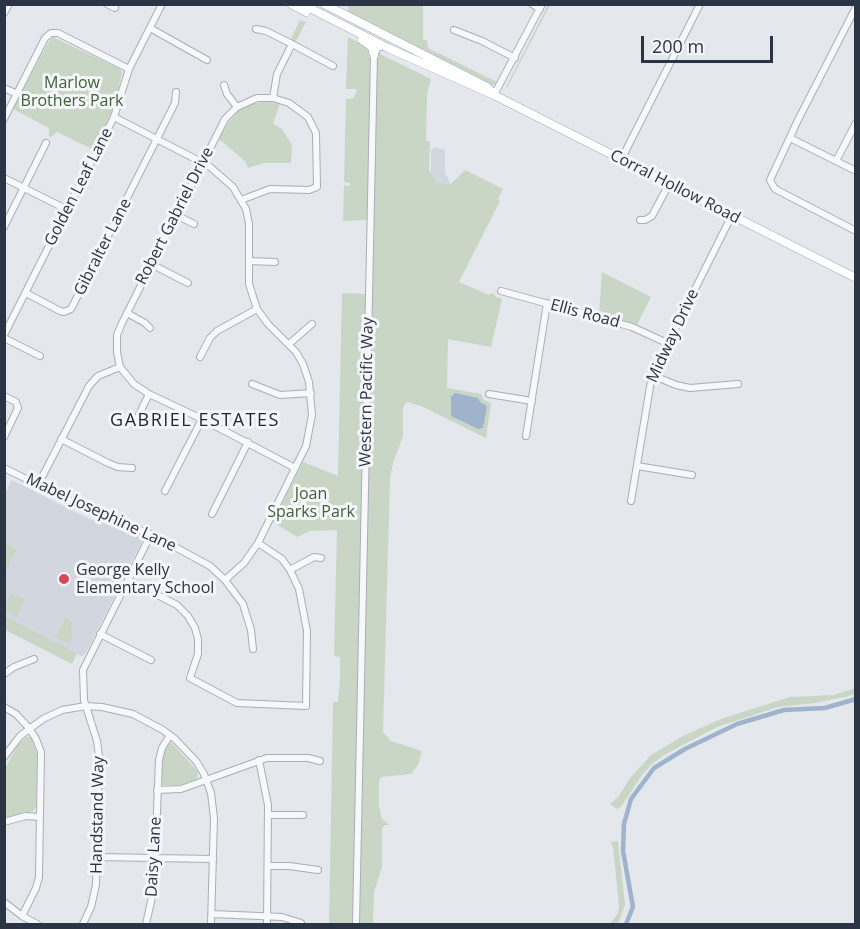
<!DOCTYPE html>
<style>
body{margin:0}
#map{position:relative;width:860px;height:929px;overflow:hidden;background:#e4e7ec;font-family:"Open Sans",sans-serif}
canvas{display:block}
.frame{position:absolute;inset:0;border:6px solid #2b3445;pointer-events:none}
.scale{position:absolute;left:641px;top:36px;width:132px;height:27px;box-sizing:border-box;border:3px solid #2b3445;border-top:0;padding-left:8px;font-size:18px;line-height:21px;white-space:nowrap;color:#2b3445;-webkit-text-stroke:4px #f4f6f9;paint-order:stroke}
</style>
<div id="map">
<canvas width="860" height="929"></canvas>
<div class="frame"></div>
<div class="scale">200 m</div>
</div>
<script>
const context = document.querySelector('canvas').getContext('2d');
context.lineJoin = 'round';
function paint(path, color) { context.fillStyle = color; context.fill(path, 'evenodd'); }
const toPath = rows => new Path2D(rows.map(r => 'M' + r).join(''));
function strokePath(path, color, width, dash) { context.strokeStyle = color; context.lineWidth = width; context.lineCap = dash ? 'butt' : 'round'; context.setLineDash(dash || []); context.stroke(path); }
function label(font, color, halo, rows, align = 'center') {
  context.font = font + ' "Open Sans",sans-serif'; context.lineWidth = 6; context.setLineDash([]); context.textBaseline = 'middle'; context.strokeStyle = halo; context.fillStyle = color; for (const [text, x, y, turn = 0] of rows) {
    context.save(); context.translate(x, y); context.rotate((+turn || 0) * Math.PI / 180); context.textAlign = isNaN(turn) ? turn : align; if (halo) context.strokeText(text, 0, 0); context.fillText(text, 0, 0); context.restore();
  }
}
paint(toPath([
 [436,147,445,150,445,173,451,184,437,183,431,173,431,150],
 [12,480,89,519,133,531,142,537,142,541,86,653,82,656,76,655,77,653,5,616,4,495]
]), '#d2d6de');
paint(toPath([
 [348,5,423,5,423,40,427,40,428,48,497,82,494,85,489,85,348,13],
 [548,5,550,5,507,88,506,87],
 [300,20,306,22,295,43,290,41],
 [53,37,120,69,122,72,115,105,94,150,57,132,51,137,49,136,49,128,13,109,49,41],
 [348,37,369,48,371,54,367,220,343,221,344,185,350,186,350,183,344,182,346,99,354,98,357,89,346,89],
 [378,53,431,79,427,94,426,141,430,141,429,170,437,183,451,184,465,170,503,189,498,199,500,201,459,282,489,295,493,293,496,297,502,299,491,347,448,339,447,388,481,394,484,400,491,403,486,438,421,406,407,402,403,407,403,436,393,463,390,478,383,732,391,741,422,751,418,765,411,774,381,777,379,782,379,806,382,819,390,825,385,825,382,829,382,867,374,892,373,924,357,924,375,57],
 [264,102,280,103,273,124,282,129,292,145,291,163,264,163,248,168,246,162,219,139,228,123,239,110,252,104],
 [602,272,651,297,637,325,599,315],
 [342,293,366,294,355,805,353,924,329,924,333,702,338,702,340,678,340,657,334,656,337,530,310,531,297,537,273,522,303,462,338,476],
 [5,543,16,549,5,573],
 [11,593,25,600,16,617,5,611,7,602,15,606,7,601],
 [5,616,77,653,72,664,5,630],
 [66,617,72,623,71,629,74,633,68,643,55,637],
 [855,688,855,694,849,696,815,703,778,707,717,727,664,755,651,765,642,775,621,807,617,809,610,804,619,796,630,778,651,755,683,736,721,719,790,697,834,695],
 [26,737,31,737,37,755,36,807,33,811,5,818,5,768,18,745],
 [169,742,173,744,198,772,197,779,179,785,161,785,162,757],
 [618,841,625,905,618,924,610,924,618,913,619,905,613,847,611,842]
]), '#c9d6c5');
paint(toPath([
 [455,393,478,398,480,402,487,406,483,428,478,429,451,416,451,397]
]), '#9fb4cc');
strokePath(toPath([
 [626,924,633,907,623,851,624,824,631,799,654,768,685,749,737,724,784,710,825,708,856,699]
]), '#9fb4cc', 4.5);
const minor = toPath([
 [107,4,115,8],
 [532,4,540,9],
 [856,7,798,120,770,180,775,189,856,231],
 [4,13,9,4],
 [150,28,207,60],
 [256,29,266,31,292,44,333,66],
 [454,30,482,41,515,58],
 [224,85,227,94,237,107],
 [4,88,17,94],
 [494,95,542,4],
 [273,98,277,74,292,44],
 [114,117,209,166,233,187,246,209,249,224,249,284,257,309,268,324,296,352,303,364,309,382,312,415,306,446,258,543,244,563,225,580],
 [4,119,45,38,51,33,58,33,129,69],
 [790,138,856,171],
 [621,160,700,4],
 [836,161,856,123],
 [4,178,68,210],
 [241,200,270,189,309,190,317,187,316,133,308,117,289,103,273,98,257,98,237,107,225,119,122,323,117,335,117,352,120,367,134,384,149,394,202,419,295,468],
 [176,215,194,224],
 [640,220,645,220,652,216,669,184],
 [4,227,46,143],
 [249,261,275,262],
 [151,264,188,283],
 [501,291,632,327,667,343],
 [26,293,60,311,64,312,71,309,175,103,176,92],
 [127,313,145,323,150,328],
 [4,335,114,117,129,69,162,4],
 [4,338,40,356],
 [289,344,312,324],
 [200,357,210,338,217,331,257,309],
 [652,375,676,385,690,388,738,384],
 [252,384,280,395,311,393],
 [489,394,532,401],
 [4,396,16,402,18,408,4,437],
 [135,423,149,394],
 [526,436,547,303],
 [61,439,108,463,118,467,132,468],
 [637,466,692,475],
 [4,468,106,518,151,534,210,566,225,580,243,604,251,630,253,649],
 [38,485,89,386,98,376,120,367],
 [165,491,202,419],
 [631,501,652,375,732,215],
 [212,514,248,442],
 [290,570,314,557,321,558],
 [128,580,177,605,188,616,195,628,198,639,198,654,190,678,237,703,306,706,307,631,299,589,290,570,282,559,258,543],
 [100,634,151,660],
 [4,674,14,667,34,659],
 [4,707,16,714,29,728,36,739,41,752,39,877,36,888,22,916],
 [4,757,20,736,43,719,62,710,86,706,102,707,133,714,163,730,175,739,196,761,204,774,211,793,214,818,211,924],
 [259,760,268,805,267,924],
 [157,790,181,789,267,758,308,758,320,761],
 [269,815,303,815],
 [4,822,26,816,40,817],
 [97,857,213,859],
 [268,866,289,866,318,870],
 [4,902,22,916,37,924],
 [212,914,282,917,301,923],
 [83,924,91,907,96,885,99,756,97,741,84,700,83,670,151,534],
 [146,924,154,888,159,760,162,748,170,735],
 [356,924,374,55,378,48,384,46]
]);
const major = toPath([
 [291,4,306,12],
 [302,4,388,48,494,95,856,278],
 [324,4,487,87,494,94],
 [362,40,372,47,374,55]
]);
strokePath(minor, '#a9aeb7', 8);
strokePath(major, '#a3abb8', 9);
strokePath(minor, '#f7f8fa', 6);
strokePath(major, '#fff', 8);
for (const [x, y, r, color] of [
 [64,579,6,"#d1495b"]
]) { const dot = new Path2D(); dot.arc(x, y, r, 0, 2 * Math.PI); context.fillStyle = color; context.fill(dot); strokePath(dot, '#f4f6f9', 2); }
label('16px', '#3f6138', '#f4f6f9', [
 ["Marlow",72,83],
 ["Brothers Park",72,101],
 ["Joan",311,494],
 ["Sparks Park",311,512]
]);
label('16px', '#2b3445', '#f4f6f9', [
 ["Golden Leaf Lane",79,187,-63],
 ["Corral Hollow Road",675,187,27],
 ["Robert Gabriel Drive",175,216,-63],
 ["Gibralter Lane",103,247,-63],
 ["Ellis Road",585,314,15],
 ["Midway Drive",673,336,-65],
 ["Western Pacific Way",367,392,-89],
 ["Mabel Josephine Lane",101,513,25],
 ["Handstand Way",98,815,-89],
 ["Daisy Lane",154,857,-87]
]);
label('16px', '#2b3445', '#f4f6f9', [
 ["George Kelly",76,570],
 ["Elementary School",76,588]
], 'left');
context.letterSpacing = '1.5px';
label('18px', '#1d2536', '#f4f6f9', [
 ["GABRIEL ESTATES",195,421]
]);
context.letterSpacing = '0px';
</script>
